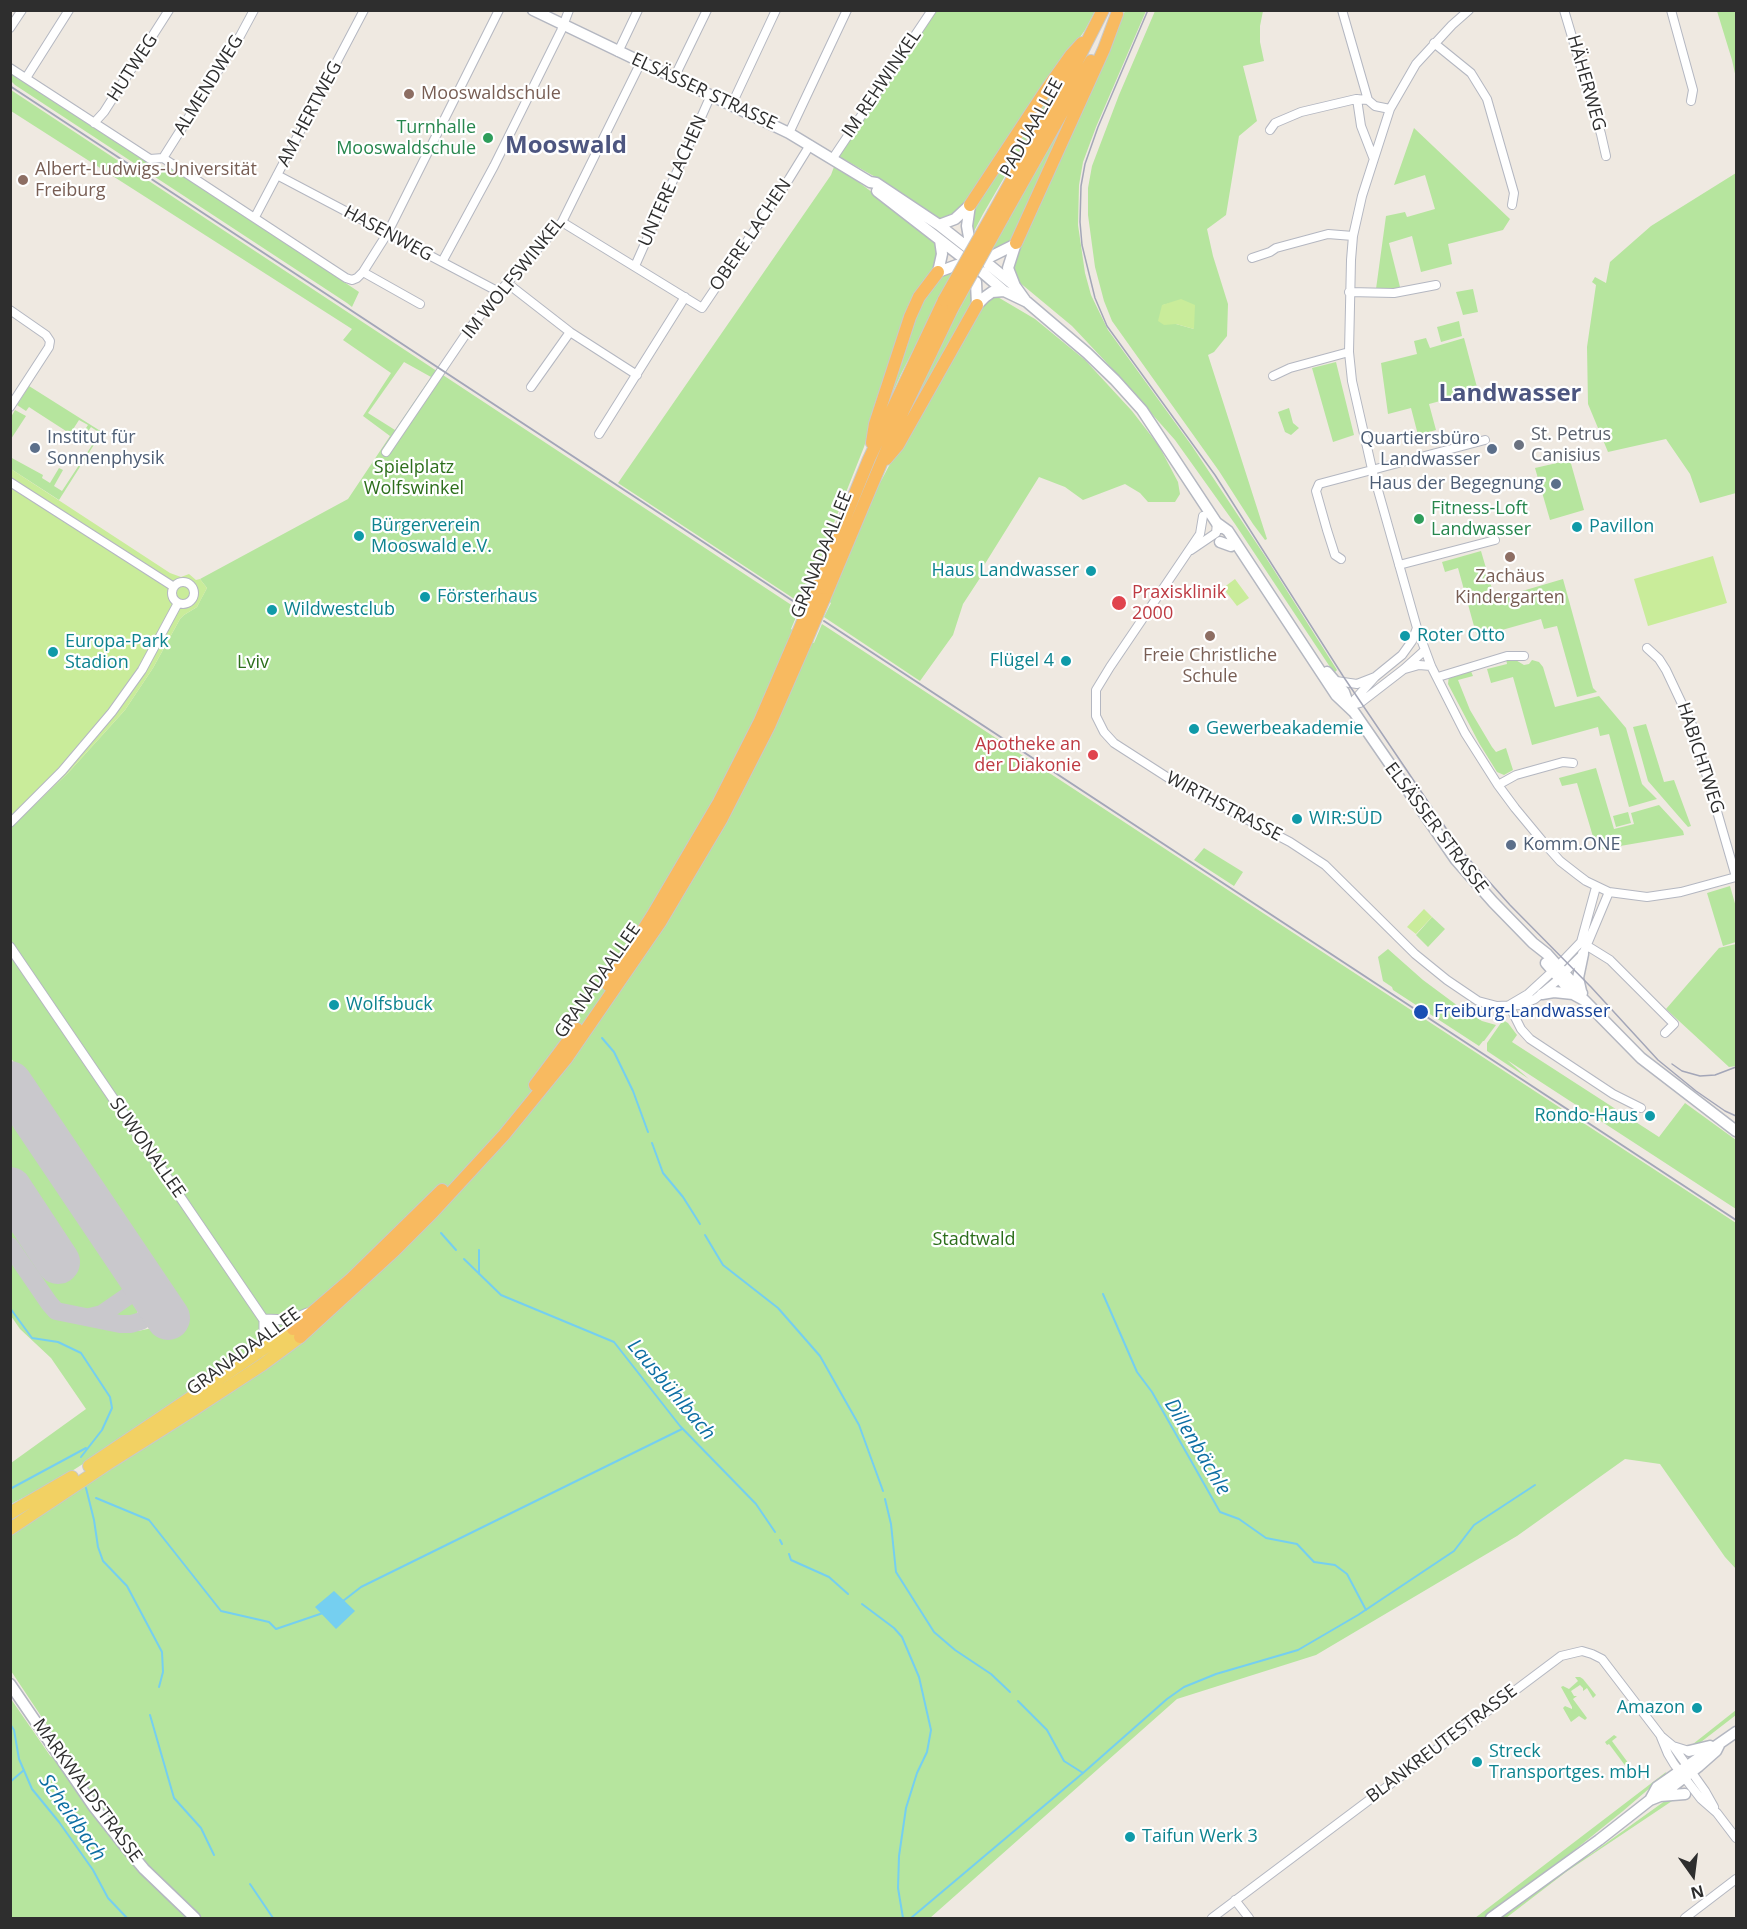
<!DOCTYPE html>
<meta charset="utf-8">
<style>
body{margin:0}
#map{position:relative;width:1747px;height:1929px;overflow:hidden;background:#efe9e1;font-family:"Open Sans",sans-serif}
canvas{display:block}
.frame{position:absolute;inset:0;border:12px solid #2e2e2e;pointer-events:none}
.north{position:absolute;left:1663px;top:1845px;width:60px;height:60px;-webkit-text-stroke:4px #fff;paint-order:stroke;rotate:166deg;font-size:16px;font-weight:700;line-height:24px;text-align:center;color:#2e2e2e}
.north::after{content:'';display:block;margin:auto;width:21px;height:27px;background:#2e2e2e;clip-path:polygon(50% 0,100% 100%,50% 72%,0 100%)}
</style>
<div id="map">
<canvas width="1747" height="1929"></canvas>
<div class="frame"></div>
<div class="north">N</div>
</div>
<script>
const context = document.querySelector('canvas').getContext('2d');
context.lineJoin = 'round';
function paint(path, color) { context.fillStyle = color; context.fill(path, 'evenodd'); }
const toPath = rows => new Path2D(rows.map(r => 'M' + r).join(''));
function strokePath(path, color, width, dash) { context.strokeStyle = color; context.lineWidth = width; context.lineCap = dash ? 'butt' : 'round'; context.setLineDash(dash || []); context.stroke(path); }
function label(font, color, halo, rows, align = 'center') {
  context.font = font + ' "Open Sans",sans-serif'; context.lineWidth = 4.5; context.setLineDash([]); context.textBaseline = 'middle'; context.strokeStyle = halo; context.fillStyle = color; for (const [text, x, y, turn = 0] of rows) {
    context.save(); context.translate(x, y); context.rotate((+turn || 0) * Math.PI / 180); context.textAlign = isNaN(turn) ? turn : align; if (halo) context.strokeText(text, 0, 0); context.fillText(text, 0, 0); context.restore();
  }
}
paint(toPath([
 [935,11,1095,11,1085,30,960,211,942,221,879,179,838,156],
 [1125,11,1146,11,1096,127,1083,162,1079,185,1078,225,1085,273,1091,295,1108,330,1192,446,1265,556,1337,670,1334,673,1235,524,1175,440,1105,361,1072,326,1019,282,1011,269,1028,225],
 [1155,11,1263,11,1260,26,1260,42,1264,61,1243,66,1257,121,1239,136,1226,215,1207,229,1213,256,1228,304,1227,336,1214,352,1208,355,1267,539,1265,540,1253,524,1219,471,1112,321,1104,301,1095,267,1088,215,1088,188,1092,166,1119,95],
 [1171,303,1194,329,1176,324,1163,305],
 [1717,11,1736,11,1736,78,1732,60],
 [1070,64,983,214,971,237,973,209],
 [10,71,153,166,166,167,181,173,359,292,352,307,347,303,15,85,11,81],
 [1082,84,1019,228,1009,243,989,253],
 [11,90,799,610,791,629,798,633,814,643,822,624,1736,1223,1736,1569,1725,1557,1660,1464,1625,1459,1517,1536,1316,1655,1177,1699,930,1918,11,1918,11,1699,51,1757,63,1749,11,1671,11,1535,137,1449,128,1435,61,1478,11,1504,11,1463,86,1409,51,1358,20,1329,11,1316,11,1252,48,1308,58,1316,138,1331,157,1327,180,1311,11,1058,10,828,68,773,125,710,153,668,180,619,184,615,197,607,200,601,207,588,200,579,348,499,390,436,363,416,391,373,343,340,352,329,11,111],
 [404,362,431,377,395,430,368,413],
 [1414,128,1510,219,1503,230,1448,244,1452,264,1421,272,1412,236,1389,243,1400,287,1395,289,1376,289,1386,216,1405,212,1407,217,1435,209,1425,175,1394,185],
 [835,164,928,235,938,248,937,265,904,321,864,447,824,548,810,590,808,589,802,604,618,483,831,175],
 [1736,173,1736,493,1700,503,1690,474,1666,439,1608,452,1588,404,1587,347,1596,285,1592,282,1595,277,1606,283,1610,262,1651,226],
 [954,270,901,374,880,421,918,306,941,275],
 [972,286,973,303,894,444,922,378],
 [1473,289,1478,312,1463,315,1456,292],
 [996,296,1035,319,1085,360,1132,411,1159,446,1178,482,1180,494,1175,502,1148,502,1140,493,1125,484,1083,500,1065,487,1039,477,978,575,980,578,963,604,953,635,920,681,824,617,831,603,828,601,874,494,898,449,988,297],
 [1459,321,1462,336,1441,342,1437,327],
 [1426,338,1430,348,1464,338,1478,391,1429,404,1436,430,1418,435,1411,408,1388,414,1381,363,1417,354,1414,341],
 [1336,362,1354,435,1333,442,1312,368],
 [29,386,102,432,59,500,11,469,10,457,43,475,42,478,50,483,59,468,63,470,54,486,62,491,100,433,91,427,79,445,76,443,88,425,79,420,68,437,64,435,66,431,35,411,29,407,26,411,17,405],
 [1289,408,1293,423,1299,428,1291,435,1285,432,1278,412],
 [15,410,26,416,11,439,11,417],
 [1570,460,1584,510,1550,520,1535,468],
 [1481,551,1495,599,1563,579,1593,688,1597,692,1577,697,1557,626,1544,629,1541,619,1477,637,1458,568,1445,572,1442,562],
 [1506,659,1514,659,1524,665,1529,664,1532,660,1539,662,1543,667,1555,707,1599,696,1626,728,1642,784,1657,799,1629,807,1609,734,1600,736,1598,727,1532,745,1513,677,1491,683,1487,669,1507,664],
 [1470,669,1473,676,1458,680,1470,710,1492,747,1496,752,1506,748,1513,770,1504,775,1497,772,1479,743,1448,684,1449,675],
 [1646,724,1664,782,1674,780,1691,826,1688,827,1648,781,1633,727],
 [1596,768,1614,829,1634,824,1631,813,1659,805,1683,831,1684,835,1597,850,1577,783,1562,786,1559,778],
 [1628,812,1631,823,1616,827,1613,816],
 [1204,848,1243,872,1234,886,1194,860],
 [1730,886,1736,907,1736,942,1723,946,1707,893],
 [1432,917,1445,929,1428,947,1416,935],
 [1736,944,1736,1066,1729,1067,1666,1009,1719,948],
 [1388,949,1423,980,1458,1006,1482,1021,1496,1025,1484,1041,1483,1041,1479,1046,1393,990,1392,987,1383,981,1378,957],
 [1503,1020,1508,1023,1517,1035,1512,1042,1659,1137,1685,1103,1736,1140,1736,1209,1507,1060,1529,1079,1487,1051,1487,1043],
 [10,1109,127,1281,126,1292,124,1297,100,1313,90,1315,57,1306,11,1238],
 [134,1298,138,1299,140,1306,135,1318,126,1321,110,1317,111,1313],
 [1575,1677,1580,1677,1583,1679,1596,1695,1593,1698,1587,1688,1583,1691,1583,1688,1580,1685,1571,1691,1574,1696,1577,1696,1573,1699,1587,1718,1585,1720,1579,1716,1571,1722,1563,1708,1565,1706,1572,1709,1572,1707,1561,1687,1563,1686,1569,1689,1578,1681],
 [1736,1710,1736,1715,1701,1742,1693,1744],
 [1614,1735,1617,1737,1612,1741,1632,1768,1625,1773,1624,1771,1627,1768,1609,1744,1607,1745,1605,1742],
 [1666,1772,1665,1775,1623,1811,1566,1857,1486,1918,1475,1918],
 [1669,1798,1675,1799,1566,1872,1506,1918,1498,1918,1560,1871,1591,1854]
]), '#b6e59e');
paint(toPath([
 [1181,299,1195,305,1194,329,1176,324,1164,325,1158,321,1162,305],
 [11,469,170,573,181,577,189,574,196,580,200,579,207,588,197,607,184,615,180,619,153,668,125,710,68,773,11,828],
 [1713,556,1727,603,1648,626,1634,579],
 [1235,579,1249,598,1237,606,1223,588],
 [1424,909,1432,917,1416,934,1407,927]
]), '#c9ec9a');
paint(toPath([
 [334,1591,355,1611,336,1629,315,1607]
]), '#75cff0');
strokePath(toPath([
 [602,1038,614,1052,633,1091,648,1132],
 [652,1143,663,1173,683,1197,700,1224],
 [441,1233,456,1250],
 [705,1235,723,1265,778,1308,820,1356,859,1425,883,1491],
 [464,1259,501,1295,614,1342,680,1426,756,1504,775,1532],
 [479,1274,479,1250],
 [1103,1294,1137,1372,1152,1392,1220,1512,1239,1519,1266,1538,1297,1544,1314,1562,1335,1565,1347,1574,1366,1610],
 [10,1308,32,1338,58,1342,81,1353,110,1397,112,1408,102,1430,81,1457],
 [86,1488,94,1520,98,1547,103,1561,127,1586,162,1652,163,1672,159,1687],
 [10,1489,86,1448],
 [96,1498,149,1520,221,1611,269,1622,276,1629,323,1613],
 [885,1499,891,1524,896,1572,934,1632,955,1650,991,1674,1010,1692],
 [780,1540,782,1544],
 [789,1554,791,1560,829,1577,848,1594],
 [343,1601,361,1587,682,1429],
 [862,1604,894,1628,902,1637,919,1677,931,1730,927,1752,917,1773,906,1808,899,1856,898,1888,903,1918],
 [1018,1701,1047,1730,1064,1761,1083,1773],
 [150,1715,174,1798,201,1828,214,1855],
 [10,1724,14,1730,19,1759,32,1789,59,1822,93,1870,108,1898,127,1918],
 [10,1782,24,1770],
 [250,1884,273,1918],
 [911,1918,1083,1773,1167,1699,1184,1687,1216,1674,1298,1650,1358,1615,1454,1551,1474,1525,1535,1485]
]), '#75cff0', 2);
strokePath(toPath([
 [10,1246,49,1303,56,1311,120,1324,131,1324,141,1321,148,1315,152,1307,153,1295],
 [90,1317,102,1314,128,1296,136,1281,134,1266]
]), '#c9c8cc', 18);
strokePath(toPath([
 [10,1083,168,1318],
 [10,1189,58,1262]
]), '#c9c8cc', 44);
const minor = toPath([
 [1342,10,1368,100],
 [1469,10,1452,25,1416,64,1390,109,1362,196,1353,236,1351,260,1349,352,1352,381,1372,469,1417,628,1431,666,1465,733,1498,785,1515,808,1544,843,1560,861,1578,875,1586,881,1609,892,1647,897,1681,892,1736,877],
 [1564,10,1601,134,1606,156],
 [1671,10,1693,90,1691,101],
 [10,28,22,10],
 [1434,43,1471,73,1487,99,1514,193,1512,205],
 [618,52,638,10],
 [10,68,150,159,163,158,346,278,352,280,357,278,363,272,387,234,499,10],
 [26,78,69,10],
 [674,78,707,10],
 [1357,99,1361,126,1373,157],
 [1368,100,1375,106,1390,109],
 [732,104,776,10],
 [94,123,104,112,169,10],
 [1270,130,1275,123,1301,112,1356,99,1368,100],
 [789,133,847,10],
 [163,158,240,36,254,10],
 [833,158,932,10],
 [277,175,499,292],
 [255,217,364,10],
 [562,222,702,308,789,179,810,145],
 [1252,258,1270,252,1276,248,1328,234,1353,236],
 [442,262,494,166,561,31,569,10],
 [635,266,711,95],
 [363,272,420,304],
 [507,283,570,332,637,375],
 [1349,292,1394,293,1436,285],
 [10,310,46,335,50,341,49,347,10,407],
 [1273,376,1290,368,1349,352],
 [531,387,570,332],
 [599,434,685,297],
 [386,452,470,328,499,292,562,222,641,62],
 [10,482,174,587],
 [1203,516,1200,534,1110,667,1096,690,1096,716,1104,732,1114,743,1170,779,1290,842,1325,865,1415,954,1447,980,1478,1001,1497,1006,1520,1005,1535,999,1559,979],
 [1191,550,1216,533,1217,523],
 [1341,559,1335,555,1327,530,1316,491,1319,484,1485,440],
 [1399,565,1495,540],
 '172 593a11 11 0 1 1 22 0a11 11 0 1 1-22 0Z',
 [1647,648,1659,659,1666,670,1692,725,1736,877],
 [1405,669,1419,665,1431,666],
 [1438,677,1507,656,1524,656],
 [1336,681,1357,684,1375,677],
 [1349,706,1375,677,1402,655,1412,641,1417,628],
 [1349,706,1360,703,1404,669,1425,650],
 [1498,785,1516,775,1563,762,1573,763],
 [10,823,62,771,112,712,142,670,178,603],
 [1581,942,1610,960,1674,1024,1665,1033],
 [1558,966,1581,942,1596,887],
 [1564,973,1583,954,1609,892],
 [1511,1004,1528,994,1553,971],
 [1509,1005,1521,1029,1530,1039,1613,1094,1641,1108],
 [1661,1737,1668,1754,1674,1764,1701,1799,1717,1813,1736,1838],
 [1673,1746,1705,1791,1714,1807],
 [1235,1900,1249,1918],
 [1212,1918,1561,1656,1582,1651,1592,1654,1602,1659,1661,1736,1673,1746,1689,1751],
 [1685,1918,1736,1879]
]);
const tertiary = toPath([
 [10,947,281,1345],
 [264,1319,291,1320,307,1313],
 [261,1352,264,1337,264,1322]
]);
const secondary = toPath([
 [533,10,789,133,870,182,876,183,939,225,967,247],
 [877,191,962,257],
 [939,225,955,219,970,205],
 [970,243,967,226,970,205],
 [990,257,1016,244],
 [988,264,1015,286,1025,300],
 [938,272,942,254,940,240],
 [938,272,957,265],
 [982,272,1004,291,1027,302,1087,353,1115,380,1142,410,1220,528],
 [976,282,977,305],
 [1015,286,1008,268,1016,243],
 [977,305,985,297,992,292,1004,291],
 [1217,523,1228,531,1336,695,1354,712,1456,860,1493,902,1533,943,1547,954,1582,993],
 [1220,542,1231,546],
 [1327,672,1344,692,1349,706],
 [1546,963,1573,994,1584,1000,1641,1058,1736,1131],
 [1581,991,1578,978,1583,954],
 [1542,994,1554,992,1573,994],
 [10,1684,94,1807,120,1840,144,1869,195,1918],
 [1689,1751,1710,1746],
 [1660,1796,1685,1794],
 [1650,1800,1657,1787,1736,1732],
 [1491,1918,1599,1840,1650,1800,1660,1796,1699,1766,1716,1751,1719,1745]
]);
const primary = toPath([
 [89,1466,293,1329],
 [10,1513,72,1477],
 [10,1529,109,1463,193,1410,262,1365,300,1337]
]);
const trunk = toPath([
 [970,205,1044,93,1071,55,1082,43],
 [994,212,1068,79,1103,10],
 [1003,217,1091,61],
 [1016,243,1104,49,1117,14],
 [872,443,875,424,910,317,919,297,938,272],
 [886,459,898,445,977,305],
 [815,592,869,459,944,300],
 [824,599,903,411,953,307],
 [608,985,652,916,719,802,760,721,798,633],
 [535,1085,577,1029],
 [293,1329,351,1279,442,1190],
 [300,1337,395,1250,433,1212,504,1135,566,1059,661,921,721,820,769,726,807,639]
]);
strokePath(minor, '#b4b7c1', 10);
strokePath(tertiary, '#b4b7c1', 11);
strokePath(secondary, '#b4b7c1', 13);
strokePath(primary, '#c9c9c9', 14);
strokePath(trunk, '#c9c9c9', 14);
strokePath(minor, '#fff', 8);
strokePath(tertiary, '#fff', 9);
strokePath(secondary, '#fff', 10);
strokePath(primary, '#f2d163', 12);
strokePath(trunk, '#f8ba60', 12);
strokePath(toPath([
 [1148,10,1098,127,1085,164,1081,186,1080,222,1082,245,1095,298,1107,326,1215,475,1343,676,1460,849,1510,905,1591,987,1658,1060,1696,1091,1725,1111,1736,1116],
 [1672,1064,1682,1071,1700,1076,1715,1075,1736,1067]
]), '#a3a6b8', 1.5);
strokePath(toPath([
 [10,86,799,605],
 [824,621,1736,1220]
]), '#a3a6b8', 2);
const trunkBridge = toPath([
 [944,300,994,212],
 [953,307,1003,217],
 [798,633,815,592],
 [807,639,824,599]
]);
strokePath(trunkBridge, '#c9c9c9', 14, []);
strokePath(trunkBridge, '#f8ba60', 12);
for (const [x, y, r, color] of [
 [409,94,6,"#8d6e63"],
 [488,138,6,"#2e9e5b"],
 [23,180,6,"#8d6e63"],
 [1519,445,6,"#6b7280"],
 [35,448,6,"#5c6f8a"],
 [1492,449,6,"#5c6f8a"],
 [1556,484,6,"#5c6f8a"],
 [1419,519,6,"#2e9e5b"],
 [1577,527,6,"#0f9aa8"],
 [359,536,6,"#0f9aa8"],
 [1510,557,6,"#8d6e63"],
 [1091,571,6,"#0f9aa8"],
 [425,597,6,"#0f9aa8"],
 [1119,603,8,"#e0444e"],
 [272,610,6,"#0f9aa8"],
 [1210,636,6,"#8d6e63"],
 [1405,636,6,"#0f9aa8"],
 [53,652,6,"#0f9aa8"],
 [1066,661,6,"#0f9aa8"],
 [1194,729,6,"#0f9aa8"],
 [1093,755,6,"#e0444e"],
 [1297,819,6,"#0f9aa8"],
 [1511,845,6,"#5c6f8a"],
 [334,1005,6,"#0f9aa8"],
 [1421,1012,8,"#1a4fb4"],
 [1650,1116,6,"#0f9aa8"],
 [1697,1708,6,"#0f9aa8"],
 [1477,1762,6,"#0f9aa8"],
 [1130,1837,6,"#0f9aa8"]
]) { const dot = new Path2D(); dot.arc(x, y, r, 0, 2 * Math.PI); context.fillStyle = color; context.fill(dot); strokePath(dot, '#fff', 2); }
label('18px', '#2e2e2e', '#fff', [
 ["HUTWEG",133,68,-57],
 ["HÄHERWEG",1586,83,74],
 ["IM REHWINKEL",882,84,-56],
 ["ALMENDWEG",209,85,-58],
 ["ELSÄSSER STRASSE",704,92,25],
 ["AM HERTWEG",310,114,-62],
 ["PADUAALLEE",1032,128,-61],
 ["UNTERE LACHEN",673,181,-66],
 ["HASENWEG",388,234,28],
 ["OBERE LACHEN",751,235,-56],
 ["IM WOLFSWINKEL",514,278,-51],
 ["GRANADAALLEE",822,555,-68],
 ["HABICHTWEG",1700,758,72],
 ["WIRTHSTRASSE",1224,807,28],
 ["ELSÄSSER STRASSE",1436,828,53],
 ["GRANADAALLEE",598,981,-55],
 ["SUWONALLEE",147,1148,55],
 ["GRANADAALLEE",244,1352,-36],
 ["BLANKREUTESTRASSE",1442,1744,-37],
 ["MARKWALDSTRASSE",87,1791,54]
]);
label('18px', '#785e54', '#fff', [
 ["Mooswaldschule",421,94],
 ["Albert-Ludwigs-Universität",35,170],
 ["Freiburg",35,191],
 ["Zachäus",1510,577,"center"],
 ["Kindergarten",1510,598,"center"],
 ["Freie Christliche",1210,656,"center"],
 ["Schule",1210,677,"center"]
], 'left');
label('18px', '#27864d', '#fff', [
 ["Turnhalle",476,128],
 ["Mooswaldschule",476,149],
 ["Fitness-Loft",1431,509,"left"],
 ["Landwasser",1431,530,"left"]
], 'right');
label('18px', '#5b616d', '#fff', [
 ["St. Petrus",1531,435],
 ["Canisius",1531,456]
], 'left');
label('18px', '#4e5e75', '#fff', [
 ["Institut für",47,438],
 ["Sonnenphysik",47,459],
 ["Quartiersbüro",1480,439,"right"],
 ["Landwasser",1480,460,"right"],
 ["Haus der Begegnung",1544,484,"right"],
 ["Komm.ONE",1523,845]
], 'left');
label('18px', '#2c6e1b', '#fff', [
 ["Spielplatz",414,468],
 ["Wolfswinkel",414,489],
 ["Lviv",253,663],
 ["Stadtwald",974,1240]
]);
label('18px', '#0d838f', '#fff', [
 ["Bürgerverein",371,526],
 ["Mooswald e.V.",371,547],
 ["Pavillon",1589,527],
 ["Haus Landwasser",1079,571,"right"],
 ["Försterhaus",437,597],
 ["Wildwestclub",284,610],
 ["Roter Otto",1417,636],
 ["Europa-Park",65,642],
 ["Stadion",65,663],
 ["Flügel 4",1054,661,"right"],
 ["Gewerbeakademie",1206,729],
 ["WIR:SÜD",1309,819],
 ["Wolfsbuck",346,1005],
 ["Rondo-Haus",1638,1116,"right"],
 ["Amazon",1685,1708,"right"],
 ["Streck",1489,1752],
 ["Transportges. mbH",1489,1773],
 ["Taifun Werk 3",1142,1837]
], 'left');
label('18px', '#be3a42', '#fff', [
 ["Praxisklinik",1132,593],
 ["2000",1132,614],
 ["Apotheke an",1081,745,"right"],
 ["der Diakonie",1081,766,"right"]
], 'left');
label('18px', '#164399', '#fff', [
 ["Freiburg-Landwasser",1434,1012]
], 'left');
label('italic 20px', '#0d6fa3', '#fff', [
 ["Lausbühlbach",671,1390,50],
 ["Dillenbächle",1197,1447,59],
 ["Scheidbach",72,1818,55]
]);
label('bold 24px', '#4d5680', '#fff', [
 ["Mooswald",566,146],
 ["Landwasser",1510,394]
]);
</script>
